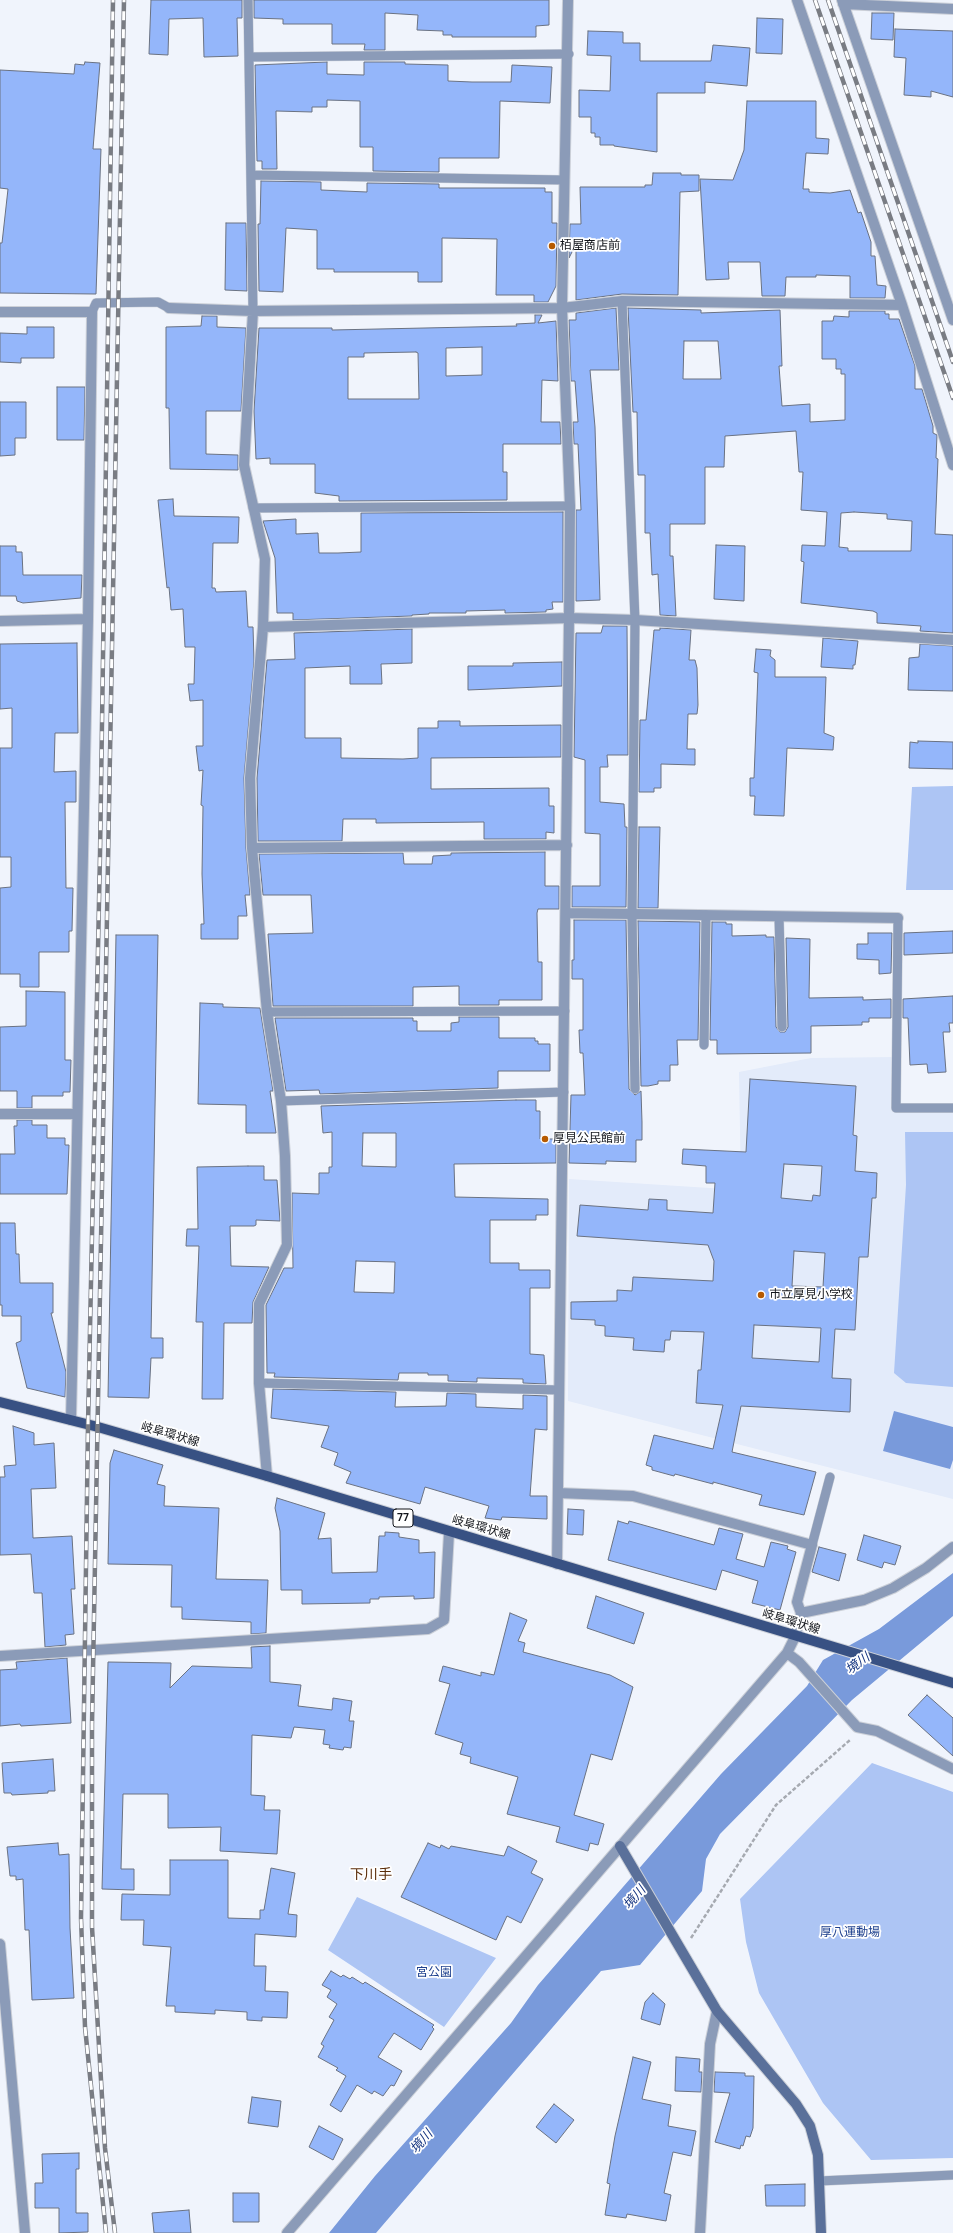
<!DOCTYPE html>
<meta charset="utf-8">
<style>
body{margin:0}
canvas{display:block;background:#f0f4fc}
</style>
<canvas width="953" height="2233"></canvas>
<script>
const context = document.querySelector('canvas').getContext('2d');
context.lineJoin = 'round';
function paint(path, color) { context.fillStyle = color; context.fill(path, 'evenodd'); }
const toPath = rows => new Path2D(rows.map(r => 'M' + r).join(''));
function strokePath(path, color, width, dash) { context.strokeStyle = color; context.lineWidth = width; context.lineCap = dash ? 'butt' : 'round'; context.setLineDash(dash || []); context.stroke(path); }
function label(font, color, halo, rows, align = 'center') {
  context.font = font + ' "DM Sans","Noto Sans JP",sans-serif'; context.lineWidth = 3.5; context.setLineDash([]); context.textBaseline = 'middle'; context.strokeStyle = halo; context.fillStyle = color; for (const [text, x, y, turn = 0] of rows) {
    context.save(); context.translate(x, y); context.rotate((+turn || 0) * Math.PI / 180); context.textAlign = isNaN(turn) ? turn : align; if (halo) context.strokeText(text, 0, 0); context.fillText(text, 0, 0); context.restore();
  }
}
paint(toPath([
 [896,1057,897,1110,953,1110,953,1499,568,1401,569,1179,741,1190,739,1072,811,1058]
]), '#e3ebfa');
paint(toPath([
 [953,786,953,890,906,890,912,787],
 [905,1132,953,1132,953,1387,906,1383,894,1373,906,1185],
 [872,1763,953,1792,953,2158,871,2160,823,2103,759,1993,746,1942,740,1899],
 [357,1897,496,1958,444,2027,328,1950]
]), '#adc5f4');
paint(toPath([
 [894,1411,953,1427,953,1460,950,1469,883,1451],
 [953,1573,953,1616,852,1700,720,1834,706,1859,702,1891,640,1965,601,1971,376,2233,329,2233,375,2176,511,2023,538,1985,721,1774,807,1686,823,1660,879,1629]
]), '#799adb');
const building = toPath([
 [151,0,242,0,242,18,237,18,238,56,204,57,203,18,169,19,168,55,149,54,151,0],
 [254,0,549,0,549,25,536,26,536,37,452,37,452,35,443,35,443,31,417,30,418,15,385,13,385,50,364,50,365,44,332,44,332,24,283,24,283,19,254,18,254,0],
 [872,13,894,13,893,40,871,39,872,13],
 [757,18,783,19,782,54,756,53,757,18],
 [895,29,953,31,953,97,931,91,931,97,904,95,906,58,894,57,895,29],
 [588,31,623,32,623,43,640,43,640,61,711,61,713,45,750,48,747,86,705,82,705,93,657,93,657,152,614,146,614,145,600,145,600,137,595,137,595,133,591,133,591,117,579,117,579,90,610,91,611,56,587,55,588,31],
 [85,62,100,63,93,149,101,149,96,294,0,293,0,243,2,243,8,189,0,188,0,70,74,74,75,64,84,65,85,62],
 [327,62,327,74,364,75,364,62,405,62,405,64,448,65,448,81,472,82,511,82,512,65,552,67,550,103,500,101,499,158,439,158,439,172,373,171,373,147,360,147,360,101,327,100,327,107,312,107,312,112,276,111,277,169,262,169,262,161,257,161,255,65,327,62],
 [747,101,816,101,816,138,829,139,828,154,806,153,803,189,809,189,809,192,830,193,850,190,858,213,861,212,871,242,871,256,875,256,877,285,886,286,885,298,850,298,850,276,816,275,816,277,786,277,785,296,762,296,760,262,728,262,729,279,706,280,700,179,733,180,744,150,747,101],
 [653,173,681,173,681,175,699,175,699,191,680,192,678,295,622,294,576,300,576,244,569,258,570,224,581,224,580,187,645,187,645,185,652,185,653,173],
 [261,181,321,182,321,190,367,192,367,183,439,184,439,188,545,188,545,192,552,192,552,223,557,223,556,286,548,302,534,302,534,295,496,295,497,239,442,238,442,282,418,282,418,272,334,272,334,269,317,269,317,230,286,228,283,292,259,291,258,224,260,224,261,181],
 [226,223,246,223,247,291,225,290,226,223],
 [616,308,619,370,590,370,595,427,600,600,576,601,576,510,581,510,578,444,574,444,573,422,578,422,575,381,571,381,569,320,576,320,576,313,616,308],
 [628,308,701,310,701,313,780,310,782,366,779,366,782,406,810,404,810,422,845,420,845,374,841,374,841,369,836,369,836,359,822,359,822,321,833,321,834,316,849,317,849,311,885,311,885,314,889,314,889,319,899,319,915,366,915,389,922,389,933,426,933,433,937,435,936,458,938,459,935,534,953,535,953,633,920,631,921,626,877,623,877,613,873,611,801,603,804,562,801,561,802,545,825,546,827,512,801,510,803,472,799,472,796,431,725,436,724,467,705,467,705,524,670,524,670,556,673,556,676,616,660,615,658,574,652,575,650,533,645,533,645,475,638,475,637,412,633,412,628,308],
 [684,341,718,341,721,379,683,379,684,341],
 [854,512,887,514,887,519,912,521,911,551,848,551,848,548,839,547,841,513,854,512],
 [535,315,542,315,538,323,556,321,558,381,542,380,541,422,560,422,561,444,503,444,503,472,507,472,507,500,339,501,339,496,315,493,315,464,270,464,270,458,256,459,254,411,259,328,332,328,332,330,517,326,516,324,535,323,535,315],
 [482,347,482,375,446,376,446,348,482,347],
 [416,352,418,353,419,399,348,399,348,357,364,357,364,353,416,352],
 [202,316,217,316,217,327,246,328,241,411,206,411,206,454,238,455,238,470,170,469,169,408,166,408,166,327,201,326,202,316],
 [27,327,54,327,54,358,21,358,21,363,0,362,0,333,27,334,27,327],
 [57,387,85,387,84,440,57,440,57,387],
 [0,402,26,402,26,438,15,438,15,455,0,456,0,402],
 [173,499,174,516,239,517,238,543,213,543,212,588,215,588,216,592,246,591,248,627,253,627,254,661,244,778,246,848,250,895,245,895,247,916,238,916,238,939,201,939,201,924,204,924,202,874,203,806,201,805,203,770,199,771,196,746,203,746,203,700,190,701,188,684,194,684,195,647,185,647,183,609,171,610,169,587,167,588,158,500,173,499],
 [563,512,563,602,552,602,553,609,546,610,546,612,505,613,505,610,466,611,466,613,429,613,429,614,412,615,412,616,293,620,293,613,277,613,275,558,263,521,296,519,296,534,318,533,319,553,338,553,361,552,361,513,563,512],
 [716,545,745,546,744,601,714,599,716,545],
 [0,546,16,546,16,552,22,552,23,575,82,575,81,598,23,603,17,601,16,596,0,596,0,546],
 [603,626,627,626,628,755,607,755,608,767,600,767,600,802,624,804,625,827,627,827,626,907,572,907,572,886,600,886,600,834,585,833,585,760,574,757,576,633,601,633,603,626],
 [660,628,691,630,689,660,695,660,697,668,698,705,697,714,688,714,687,749,695,749,695,765,661,764,661,788,654,788,654,792,639,792,640,720,646,720,654,630,660,630,660,628],
 [412,629,412,663,381,664,382,684,350,684,350,666,305,668,305,738,341,738,341,758,403,759,418,758,418,728,438,728,438,721,460,721,460,726,561,725,561,757,431,758,431,789,549,788,549,806,554,806,554,833,546,832,546,839,484,839,484,822,376,823,376,819,343,819,342,841,258,841,257,778,267,660,295,659,294,633,412,629],
 [823,638,858,641,855,665,853,665,853,669,821,667,823,638],
 [77,643,78,733,55,733,54,772,76,771,76,802,65,802,66,888,73,888,72,931,69,931,69,952,39,952,39,987,20,987,20,974,0,974,0,888,11,887,11,857,0,857,0,748,12,748,12,708,0,709,0,644,77,643],
 [920,644,953,646,953,691,908,690,909,658,919,657,920,644],
 [756,649,771,650,770,656,775,660,775,677,826,677,824,733,834,737,833,750,787,748,784,816,754,815,755,796,750,796,750,778,754,778,758,673,754,672,756,649],
 [562,662,562,686,468,690,468,666,513,666,513,663,562,662],
 [918,741,953,742,953,769,909,768,910,742,918,743,918,741],
 [639,827,660,827,658,908,638,908,639,827],
 [545,852,545,886,559,886,559,909,538,909,537,913,538,962,542,962,542,1000,499,1000,499,1005,459,1005,459,986,413,987,413,1006,273,1006,268,934,313,933,311,895,263,895,259,854,403,853,404,864,432,864,433,856,451,855,451,853,545,852],
 [574,920,626,920,629,1089,635,1095,641,1091,642,1122,642,1140,636,1140,636,1162,606,1161,606,1164,569,1163,571,1095,585,1095,583,1053,580,1053,579,1030,583,1030,583,979,572,979,572,960,574,960,574,920],
 [638,921,700,922,698,1040,677,1040,678,1065,670,1065,670,1081,658,1081,658,1084,648,1086,641,1086,638,921],
 [712,922,726,922,726,924,732,924,732,936,766,935,766,937,774,937,776,1027,780,1032,785,1032,788,1027,786,938,810,939,809,998,863,997,863,1000,891,999,891,1018,869,1018,869,1022,862,1022,862,1025,811,1026,811,1053,717,1054,717,1040,710,1040,712,922],
 [953,931,953,953,904,955,904,933,953,931],
 [868,933,892,933,891,973,879,974,879,960,857,959,857,944,868,944,868,933],
 [116,935,158,935,151,1338,163,1338,163,1358,151,1358,149,1398,108,1397,116,935],
 [26,991,65,992,65,1060,71,1060,70,1092,63,1092,63,1096,32,1096,32,1108,17,1108,17,1091,0,1091,0,1027,26,1026,26,991],
 [953,996,953,1023,949,1023,950,1032,943,1032,946,1072,928,1073,927,1064,910,1065,908,1018,903,1018,903,999,953,996],
 [200,1003,223,1004,223,1007,260,1008,273,1091,270,1091,276,1133,246,1133,246,1105,198,1104,200,1003],
 [459,1017,499,1017,499,1038,535,1038,535,1041,538,1041,538,1044,550,1044,550,1071,498,1071,498,1088,320,1094,319,1090,286,1091,275,1018,413,1018,413,1021,417,1021,417,1031,451,1031,451,1023,459,1022,459,1017],
 [750,1079,856,1086,853,1135,857,1136,855,1171,877,1173,876,1198,872,1198,868,1257,859,1257,855,1330,835,1329,832,1378,851,1379,850,1412,741,1406,732,1452,816,1472,804,1515,759,1505,762,1495,713,1482,713,1484,675,1474,674,1476,652,1470,652,1467,646,1465,654,1435,713,1449,723,1405,696,1403,698,1370,701,1370,704,1332,671,1331,670,1340,665,1340,664,1352,633,1350,634,1338,605,1336,605,1326,595,1325,595,1320,571,1319,571,1302,617,1301,617,1290,632,1291,633,1277,713,1281,714,1261,708,1245,577,1236,580,1205,648,1210,649,1199,667,1200,667,1210,713,1213,715,1183,706,1183,706,1166,682,1164,683,1149,746,1152,750,1079],
 [784,1164,822,1166,820,1196,813,1195,812,1201,781,1198,784,1164],
 [794,1251,825,1253,823,1287,792,1286,794,1251],
 [754,1325,821,1328,819,1362,752,1358,754,1325],
 [516,1100,536,1100,536,1111,540,1111,540,1139,556,1139,556,1163,454,1164,455,1197,548,1199,548,1215,536,1215,536,1220,490,1220,490,1263,519,1263,519,1270,550,1270,550,1288,530,1288,530,1354,544,1355,546,1384,523,1383,523,1379,477,1378,477,1382,448,1381,448,1375,428,1375,428,1373,399,1373,398,1380,274,1377,275,1373,267,1373,266,1305,284,1268,293,1268,292,1193,319,1194,319,1173,329,1173,329,1167,332,1167,332,1132,323,1133,321,1106,516,1100],
 [363,1133,396,1133,396,1167,362,1166,363,1133],
 [356,1261,395,1262,394,1293,354,1292,356,1261],
 [17,1120,32,1120,32,1125,47,1125,47,1138,65,1138,65,1145,69,1145,67,1194,0,1194,0,1154,15,1154,14,1126,17,1126,17,1120],
 [248,1166,264,1166,264,1180,277,1180,280,1221,256,1220,256,1225,254,1226,230,1226,231,1266,269,1267,253,1302,252,1323,224,1323,223,1399,202,1399,203,1322,196,1322,199,1246,186,1246,187,1229,198,1229,197,1167,248,1166],
 [0,1223,15,1223,16,1254,19,1254,20,1283,53,1283,53,1313,51,1313,66,1372,65,1397,27,1388,16,1343,21,1341,21,1316,2,1316,2,1305,0,1305,0,1223],
 [273,1389,396,1392,395,1407,446,1406,447,1393,476,1394,476,1407,523,1409,523,1395,547,1396,547,1430,535,1429,530,1496,547,1496,547,1519,502,1517,501,1520,485,1518,489,1506,425,1487,420,1504,346,1483,351,1472,334,1465,338,1453,321,1447,329,1426,271,1418,273,1389],
 [13,1426,34,1433,34,1445,54,1443,56,1488,31,1489,33,1538,72,1536,75,1589,71,1589,74,1634,65,1635,66,1645,45,1647,42,1593,34,1593,31,1554,0,1555,0,1477,5,1477,4,1466,16,1465,13,1426],
 [114,1450,163,1465,157,1484,165,1486,164,1506,219,1508,216,1579,268,1580,266,1633,251,1634,251,1622,182,1619,182,1607,171,1607,172,1565,108,1564,110,1463,114,1450],
 [277,1498,325,1513,318,1539,331,1538,332,1573,377,1572,379,1536,385,1536,385,1532,399,1533,399,1537,419,1540,419,1553,435,1552,434,1598,414,1599,414,1596,379,1597,379,1599,370,1599,370,1603,302,1604,302,1590,281,1590,280,1531,275,1508,277,1498],
 [568,1509,584,1510,583,1535,567,1534,568,1509],
 [618,1521,628,1524,629,1521,714,1545,719,1528,743,1534,736,1559,764,1567,771,1542,788,1546,787,1549,796,1552,780,1610,752,1603,758,1581,722,1570,716,1590,608,1560,618,1521],
 [864,1535,901,1546,895,1565,884,1562,882,1568,857,1560,864,1535],
 [819,1547,846,1554,839,1581,812,1572,819,1547],
 [596,1596,644,1613,634,1644,587,1628,596,1596],
 [510,1613,527,1620,518,1641,525,1643,523,1652,610,1675,633,1687,612,1760,591,1754,574,1815,604,1824,598,1845,590,1843,588,1851,556,1842,560,1827,507,1814,518,1777,470,1763,471,1757,460,1754,463,1743,435,1734,450,1684,439,1681,443,1666,481,1676,481,1672,494,1675,510,1613],
 [270,1646,270,1682,301,1685,298,1706,332,1710,333,1698,352,1701,349,1721,354,1721,351,1748,344,1747,343,1750,329,1748,330,1745,323,1744,325,1730,294,1727,291,1738,252,1735,251,1795,265,1796,264,1810,280,1810,277,1854,220,1851,221,1827,168,1828,168,1794,123,1794,121,1869,134,1869,134,1890,102,1889,108,1662,171,1663,170,1688,192,1666,252,1668,251,1647,270,1646],
 [67,1658,71,1723,21,1726,20,1724,0,1726,0,1670,17,1669,16,1662,67,1658],
 [927,1695,953,1718,953,1756,908,1715,927,1695],
 [53,1759,55,1791,48,1791,48,1793,12,1795,11,1793,4,1793,2,1763,53,1759],
 [58,1843,59,1855,69,1854,70,1928,74,1998,32,2000,29,1930,25,1930,23,1879,16,1880,16,1876,10,1876,7,1847,58,1843],
 [428,1843,440,1848,441,1845,449,1849,451,1846,504,1856,508,1846,537,1861,531,1873,543,1879,521,1923,507,1916,496,1940,401,1897,428,1843],
 [170,1860,228,1860,228,1918,260,1919,260,1910,264,1910,271,1868,295,1873,288,1914,297,1915,296,1937,255,1934,254,1966,266,1966,265,1991,288,1992,287,2018,262,2017,262,2021,247,2020,247,2012,215,2010,215,2014,175,2012,175,2006,166,2006,171,1947,143,1945,144,1920,121,1920,122,1894,170,1895,170,1860],
 [331,1971,341,1977,343,1975,350,1979,352,1977,363,1984,365,1982,434,2025,432,2027,434,2029,421,2050,394,2033,378,2057,402,2071,394,2086,391,2085,383,2096,374,2091,372,2094,357,2085,341,2112,330,2105,346,2076,336,2070,338,2068,318,2057,324,2046,321,2044,334,2020,329,2017,337,2004,327,1997,331,1990,322,1985,331,1971],
 [653,1993,665,2004,660,2025,641,2019,645,2002,653,1993],
 [633,2057,651,2062,642,2099,671,2105,668,2126,696,2131,691,2156,673,2152,664,2193,671,2195,666,2221,627,2214,626,2218,605,2215,610,2184,607,2183,615,2136,633,2057],
 [676,2057,700,2059,699,2072,702,2072,701,2092,675,2091,676,2057],
 [715,2072,745,2073,745,2076,754,2076,753,2128,750,2137,746,2136,743,2146,741,2145,740,2149,715,2142,730,2093,714,2092,715,2072],
 [252,2097,281,2101,278,2127,248,2123,252,2097],
 [554,2104,574,2120,556,2143,536,2127,554,2104],
 [319,2126,343,2139,333,2160,309,2147,319,2126],
 [79,2153,79,2169,76,2169,76,2213,88,2213,88,2232,59,2233,59,2208,35,2208,35,2183,43,2183,42,2154,79,2153],
 [805,2184,805,2206,766,2206,765,2185,805,2184],
 [233,2193,259,2193,259,2222,233,2222,233,2193],
 [189,2210,191,2233,154,2233,152,2213,189,2210]
]);
paint(building, '#94b6fa');
strokePath(building, '#6a7282', 1);
const lane = toPath([
 [248,0,253,311],
 [249,57,569,54],
 [251,175,564,180],
 [622,301,635,620,632,914,635,1089],
 [92,312,96,303,158,302,169,308],
 [253,508,570,506],
 [779,917,782,1027],
 [898,918,896,1108,953,1108],
 [267,1012,565,1011],
 [704,1045,706,915],
 [281,1101,564,1092],
 [259,1383,559,1390],
 [812,1545,830,1477],
 [819,2181,953,2175]
]);
const street = toPath([
 [797,0,902,305,953,465],
 [842,0,953,320],
 [843,4,953,9],
 [169,308,253,311,562,308,622,301,902,305],
 [253,311,244,465,265,559,263,627,250,778,252,848,267,1012,281,1101,285,1156,287,1245,259,1304,259,1383,267,1476],
 [0,312,92,312,88,619,71,1420],
 [0,621,88,619],
 [263,627,569,618,635,620,953,640],
 [252,848,567,845],
 [566,913,898,918],
 [0,1114,76,1114],
 [557,1564,569,618,570,506,562,308,568,0],
 [801,1613,864,1600,893,1588,926,1568,953,1547],
 [787,1653,799,1662,857,1727,877,1731,953,1769],
 [0,1656,428,1629,444,1620,449,1533],
 [0,1944,25,2233],
 [287,2233,787,1653,795,1637,801,1613,797,1602,812,1545,633,1496,558,1493],
 [700,2233,710,2044,717,2011]
]);
const secondary = toPath([
 [620,1846,717,2011,796,2104,810,2126,818,2155,821,2233]
]);
const primary = toPath([
 [0,1402,98,1427,267,1476,953,1683]
]);
strokePath(lane, '#ccd0d8', 10);
strokePath(street, '#ccd0d8', 12);
strokePath(secondary, '#ccd0d8', 12);
strokePath(primary, '#ccd0d8', 12);
strokePath(toPath([
 [691,1938,776,1805,850,1740]
]), '#a6aab1', 2.5, [4, 2]);
strokePath(lane, '#8b9bb8', 9);
strokePath(street, '#8b9bb8', 10);
strokePath(secondary, '#5a709a', 10);
strokePath(primary, '#385183', 10);
const rail = toPath([
 [815,0,953,398],
 [828,0,953,362],
 [106,2233,85,2027,81,1918,88,1425,100,854,113,0],
 [115,2233,105,2148,92,1927,92,1724,124,0]
]);
strokePath(rail, '#797c83', 4.5);
strokePath(rail, '#fff', 3, [9]);
for (const [x, y, r, color] of [
 [552,246,4,"#b65a00"],
 [545,1139,4,"#b65a00"],
 [761,1295,4,"#b65a00"]
]) { const dot = new Path2D(); dot.arc(x, y, r, 0, 2 * Math.PI); context.fillStyle = color; context.fill(dot); strokePath(dot, '#fff', 1.5); }
for (const [x, y, w] of [
 [403,1518,20]
]) { const box = new Path2D(); box.roundRect(x - w / 2, y - 9, w, 18, 3); context.fillStyle = '#fff'; context.fill(box); strokePath(box, '#12151b', 1); }
label('bold 11px', '#12151b', null, [
 ["77",403,1518]
]);
label('12px', '#12151b', '#fff', [
 ["栢屋商店前",560,246],
 ["厚見公民館前",553,1139],
 ["市立厚見小学校",769,1295]
], 'left');
label('12px', '#12151b', '#fff', [
 ["岐阜環状線",170,1435,16],
 ["岐阜環状線",481,1528,16],
 ["岐阜環状線",791,1622,17]
]);
label('12px', '#1f418e', '#fff', [
 ["厚八運動場",850,1933],
 ["宮公園",434,1973]
]);
label('italic 13px', '#143480', '#fff', [
 ["境川",858,1664,-36],
 ["境川",635,1898,-49],
 ["境川",422,2142,-49]
]);
label('14px', '#5b2e0b', '#fff', [
 ["下川手",371,1875]
]);
</script>
